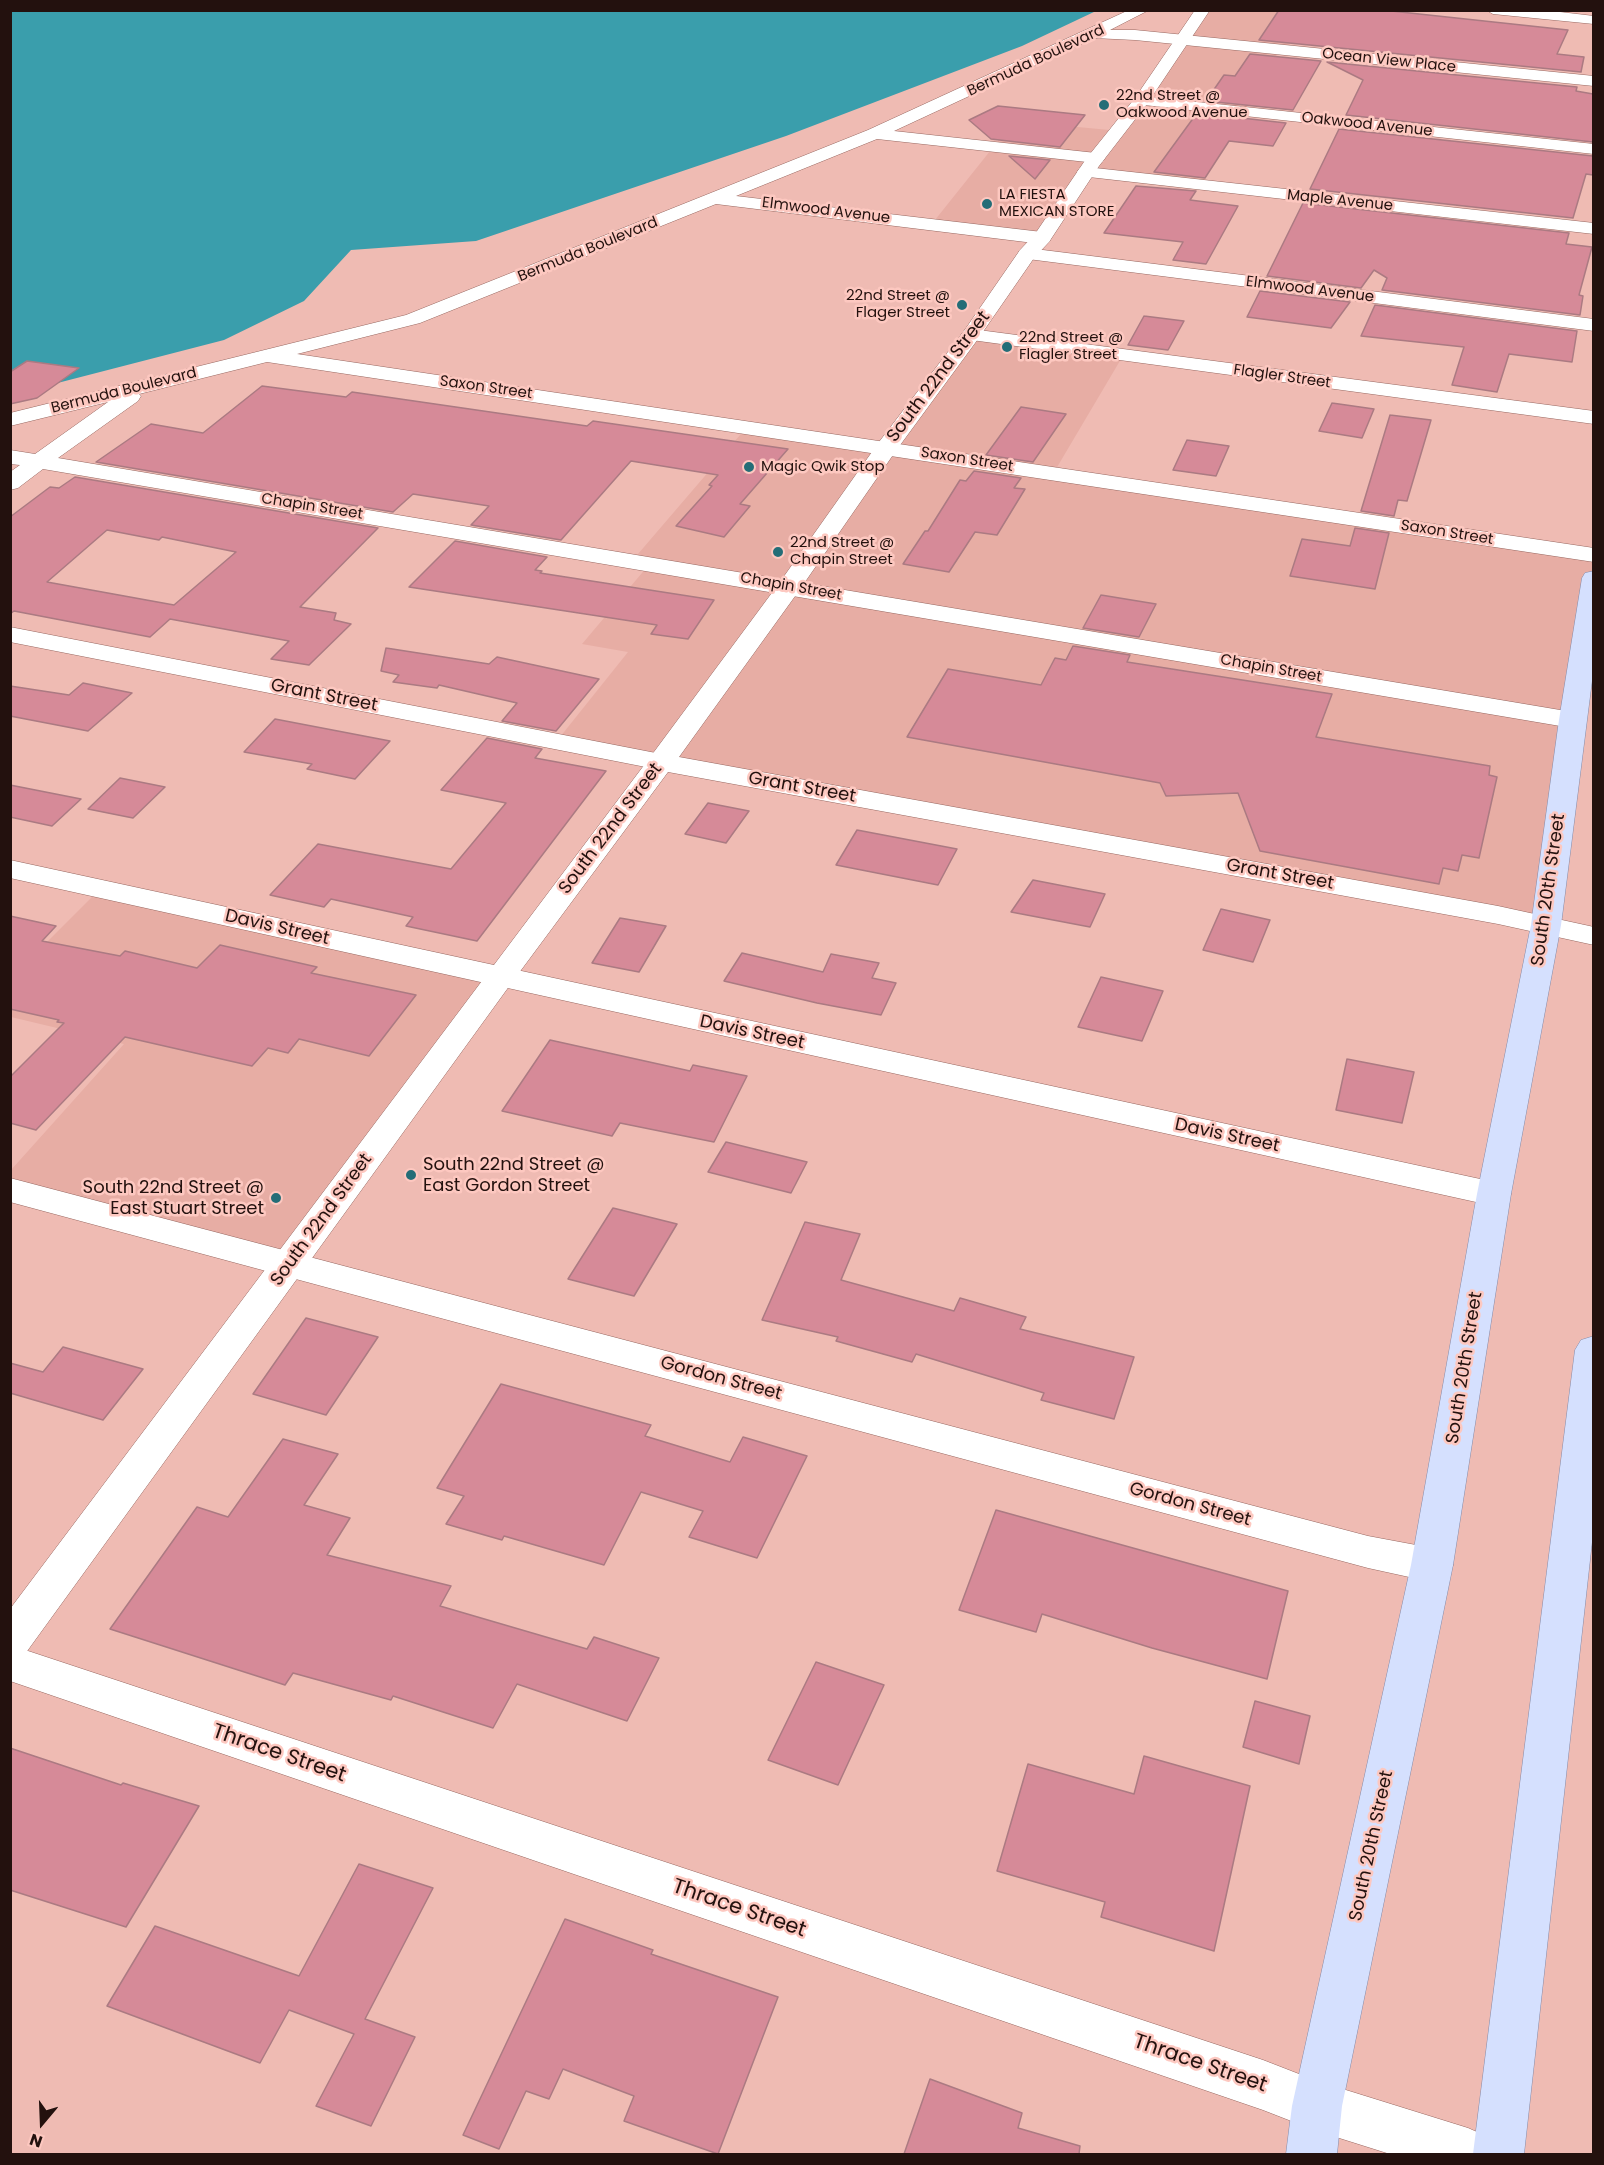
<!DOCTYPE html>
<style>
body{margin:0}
#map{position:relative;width:1604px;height:2165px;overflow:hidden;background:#efbbb3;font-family:Poppins,sans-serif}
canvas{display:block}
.frame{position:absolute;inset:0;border:12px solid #23110e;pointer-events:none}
.north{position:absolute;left:12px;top:2093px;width:60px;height:60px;-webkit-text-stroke:4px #fdc8c0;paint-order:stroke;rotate:199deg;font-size:16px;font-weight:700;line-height:24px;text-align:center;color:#23110e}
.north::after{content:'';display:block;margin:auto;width:21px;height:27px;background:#23110e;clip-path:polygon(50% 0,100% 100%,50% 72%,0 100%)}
</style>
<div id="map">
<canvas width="1604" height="2165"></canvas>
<div class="frame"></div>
<div class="north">N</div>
</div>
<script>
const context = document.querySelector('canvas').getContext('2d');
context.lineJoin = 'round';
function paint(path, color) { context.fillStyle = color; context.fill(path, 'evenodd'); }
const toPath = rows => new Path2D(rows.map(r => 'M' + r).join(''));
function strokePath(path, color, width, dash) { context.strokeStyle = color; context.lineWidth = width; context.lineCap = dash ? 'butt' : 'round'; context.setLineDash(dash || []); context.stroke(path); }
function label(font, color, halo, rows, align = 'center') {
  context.font = font + ' Poppins,sans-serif'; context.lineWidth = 5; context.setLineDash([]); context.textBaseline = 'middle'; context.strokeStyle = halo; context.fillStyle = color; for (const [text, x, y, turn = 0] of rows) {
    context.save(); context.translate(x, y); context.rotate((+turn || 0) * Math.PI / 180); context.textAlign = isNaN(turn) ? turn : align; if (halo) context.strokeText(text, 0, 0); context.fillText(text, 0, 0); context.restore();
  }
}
paint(toPath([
 [1209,11,1311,11,1287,49,1280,49,1202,184,1091,173,1045,238,931,225,1014,121,1120,131],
 [973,333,1124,354,1053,474,1593,556,1593,580,1545,921,662,763,789,589,632,561,746,428,884,448],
 [647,567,784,590,659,762,556,742,628,652,582,644],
 [99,890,501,980,294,1263,11,1190,11,1170,124,1044,11,1017,11,978]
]), '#e7ada4');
paint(toPath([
 [11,11,1096,11,1022,46,786,136,476,241,351,250,304,301,224,340,11,395]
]), '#3a9eac');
const building = toPath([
 [1279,10,1382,10,1568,30,1557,54,1584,57,1581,72,1259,40,1279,10],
 [1250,54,1321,61,1293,110,1206,101,1224,75,1235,76,1250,54],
 [1327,62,1577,87,1576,91,1593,94,1593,142,1346,115,1363,80,1327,62],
 [998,106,1085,115,1060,147,991,139,969,120,998,106],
 [1197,113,1286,123,1273,146,1229,141,1205,178,1154,172,1197,113],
 [1339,129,1593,156,1593,175,1586,174,1573,218,1310,189,1339,129],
 [1009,156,1050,160,1035,179,1009,156],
 [1136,186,1196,191,1190,200,1238,206,1206,264,1173,260,1183,242,1104,233,1136,186],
 [1303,203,1569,233,1566,244,1592,247,1579,295,1583,296,1580,315,1382,290,1387,278,1374,270,1361,288,1267,276,1303,203],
 [1260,291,1350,302,1331,328,1247,317,1260,291],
 [1375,305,1577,331,1572,362,1509,354,1497,392,1452,385,1464,347,1361,336,1375,305],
 [1144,316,1184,321,1168,350,1128,345,1144,316],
 [27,361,79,368,37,398,10,404,10,372,27,361],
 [262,386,346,397,352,392,587,426,593,421,788,449,740,504,750,506,724,537,676,526,712,486,709,485,718,475,631,461,561,540,471,525,489,506,413,494,393,512,96,462,151,424,203,433,262,386],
 [1332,403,1374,409,1362,438,1319,431,1332,403],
 [1021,407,1066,414,1033,462,986,455,1021,407],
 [1390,415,1431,420,1407,501,1398,500,1394,516,1361,511,1390,415],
 [1187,440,1229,446,1216,476,1173,470,1187,440],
 [974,471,1021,478,1014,488,1025,489,997,535,975,532,949,572,903,564,925,531,928,531,960,480,966,481,974,471],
 [75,477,378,528,300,607,336,613,334,620,351,624,309,665,271,659,289,641,170,619,150,637,14,611,10,614,10,517,50,487,59,488,75,477],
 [107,530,159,540,162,537,236,552,174,605,47,582,107,530],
 [1355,528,1389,533,1375,589,1290,576,1302,539,1350,546,1355,528],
 [455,541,547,557,535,570,542,571,540,573,714,600,688,639,651,634,657,625,409,587,455,541],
 [1101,595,1156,604,1139,637,1083,628,1101,595],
 [1073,646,1130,655,1127,662,1332,694,1316,737,1490,766,1489,775,1497,777,1479,858,1462,855,1458,871,1443,868,1439,884,1260,851,1238,793,1166,796,1160,783,907,737,948,669,1041,685,1055,658,1066,660,1073,646],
 [386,648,489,664,497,657,599,679,556,731,502,721,517,703,439,685,437,688,393,682,399,675,381,671,386,648],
 [83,683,132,693,88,731,10,716,10,686,69,695,83,683],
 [275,719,390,741,355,779,307,769,312,764,244,752,275,719],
 [487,738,542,749,535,758,606,771,477,941,406,926,413,917,331,899,324,907,270,895,318,844,451,869,506,803,441,790,487,738],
 [120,778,165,787,133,818,88,809,120,778],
 [10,785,81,799,52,826,10,817,10,785],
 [708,803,749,811,726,843,685,834,708,803],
 [857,830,957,849,938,885,836,865,857,830],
 [1033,880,1105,894,1090,927,1011,912,1033,880],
 [1221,909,1270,920,1253,962,1203,950,1221,909],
 [10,916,56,926,42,941,120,956,125,951,197,968,220,945,317,967,311,973,416,995,369,1056,299,1039,288,1053,268,1048,252,1066,125,1037,36,1130,10,1123,10,1077,64,1023,57,1022,59,1020,10,1009,10,916],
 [620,918,666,926,639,972,592,963,620,918],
 [742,953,823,972,831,954,879,963,872,978,896,983,881,1015,817,1003,724,981,742,953],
 [1101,977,1163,991,1142,1041,1078,1027,1101,977],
 [550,1040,690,1071,693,1065,747,1076,714,1142,620,1123,612,1136,502,1111,550,1040],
 [1347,1059,1414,1072,1402,1123,1336,1110,1347,1059],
 [726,1142,807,1162,791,1193,708,1172,726,1142],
 [613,1208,677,1224,634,1296,568,1279,613,1208],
 [805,1222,860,1234,841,1280,954,1311,960,1298,1026,1317,1020,1329,1134,1357,1114,1419,1041,1400,1044,1393,916,1354,912,1362,836,1341,838,1337,762,1320,805,1222],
 [306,1318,378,1337,326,1415,253,1394,306,1318],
 [63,1347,143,1369,103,1420,10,1393,10,1363,43,1372,63,1347],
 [501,1384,651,1425,645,1436,730,1462,743,1437,807,1456,757,1558,689,1537,703,1511,641,1492,604,1565,504,1536,502,1540,446,1524,464,1496,437,1488,501,1384],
 [283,1439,338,1454,304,1505,350,1518,327,1555,451,1586,440,1606,587,1649,594,1637,659,1658,627,1721,517,1684,493,1728,393,1696,391,1700,293,1673,285,1685,110,1629,197,1507,228,1517,283,1439],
 [996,1510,1288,1591,1267,1679,1152,1648,1042,1614,1036,1632,959,1610,996,1510],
 [816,1662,884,1685,838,1785,768,1760,816,1662],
 [1255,1701,1310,1716,1299,1764,1243,1747,1255,1701],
 [10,1748,121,1785,123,1783,199,1806,126,1927,10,1890,10,1748],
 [1144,1756,1250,1786,1214,1951,1101,1917,1105,1902,997,1871,1028,1764,1134,1794,1144,1756],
 [359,1864,433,1888,365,2019,415,2037,371,2126,316,2106,354,2034,289,2010,260,2063,107,2006,155,1926,299,1976,359,1864],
 [565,1919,653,1950,651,1954,778,1997,718,2154,624,2121,634,2096,563,2069,549,2099,526,2091,499,2149,463,2135,565,1919],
 [930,2079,1022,2113,1018,2128,1080,2146,1079,2154,904,2154,930,2079]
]);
paint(building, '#d68a98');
strokePath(building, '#ab7a82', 1.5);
const minor = toPath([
 [1129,10,1149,10,1110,30,1135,30,1594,76,1594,86,1135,40,1094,38,894,131,1096,153,1102,154,1105,158,1102,162,1096,163,877,139,736,196,1042,232,1049,234,1051,238,1049,242,1042,244,716,204,420,323,297,354,1594,548,1594,562,267,362,139,394,141,396,138,401,58,458,1572,712,1581,714,1585,720,1581,726,1572,728,43,469,18,488,10,490,10,472,20,465,10,464,10,450,35,454,108,402,10,426,10,413,406,315,868,130,1129,10],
 [1486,10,1543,10,1594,16,1594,24,1493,14,1486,10],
 [1141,96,1594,144,1594,154,1135,104,1133,101,1135,98,1141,96],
 [1086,167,1594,223,1594,234,1080,176,1077,172,1080,168,1086,167],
 [1027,248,1594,319,1594,331,1020,258,1018,254,1020,250,1027,248],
 [971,329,1594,411,1594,424,964,339,961,335,964,331,971,329],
 [10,627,661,754,671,756,675,762,671,768,661,770,10,642,10,627],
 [10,860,1494,1182,1506,1186,1511,1194,1506,1202,1494,1206,10,878,10,860],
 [10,1178,1368,1536,1432,1548,1447,1553,1453,1565,1447,1577,1432,1582,1368,1568,10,1202,10,1178],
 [10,1645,1263,2060,1317,2081,1468,2128,1486,2136,1494,2154,1390,2154,1317,2131,1263,2110,10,1681,10,1645]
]);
const tertiary = toPath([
 [1195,10,1210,10,1147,104,1099,166,1049,242,1034,258,978,339,895,452,798,592,679,757,1498,906,1594,927,1594,945,1498,924,668,772,510,985,25,1654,10,1659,10,1609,651,756,780,582,879,442,964,331,1020,250,1035,234,1086,159,1135,98,1195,10]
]);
const primary = toPath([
 [1594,571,1594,665,1561,925,1511,1194,1453,1565,1342,2106,1337,2154,1286,2154,1292,2106,1411,1565,1477,1194,1531,925,1559,720,1582,578,1585,573,1594,571],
 [1594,1336,1594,1524,1524,2154,1473,2154,1575,1350,1581,1340,1594,1336]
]);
strokePath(minor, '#976861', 1);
strokePath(tertiary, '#976861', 1);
strokePath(primary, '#848ba9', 1);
paint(minor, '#fff');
paint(tertiary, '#fff');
paint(primary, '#d5e0fe');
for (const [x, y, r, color] of [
 [1104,105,6,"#246d77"],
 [987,204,6,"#246d77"],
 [962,305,6,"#246d77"],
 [1007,347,6,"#246d77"],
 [749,467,6,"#246d77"],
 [778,552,6,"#246d77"],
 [411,1175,6,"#246d77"],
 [276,1198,6,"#246d77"]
]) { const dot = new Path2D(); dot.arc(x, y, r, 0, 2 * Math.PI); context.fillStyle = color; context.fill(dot); strokePath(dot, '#fdc8c0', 2); }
label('15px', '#23110e', '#fdc8c0', [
 ["Bermuda Boulevard",1036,61,-25],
 ["Ocean View Place",1389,61,6],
 ["Oakwood Avenue",1367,125,6],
 ["Maple Avenue",1340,201,6],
 ["Elmwood Avenue",826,211,7],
 ["Bermuda Boulevard",588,250,-22],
 ["Elmwood Avenue",1310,290,7],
 ["Flagler Street",1282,377,8],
 ["Saxon Street",486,388,8],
 ["Bermuda Boulevard",124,391,-14],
 ["Saxon Street",967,460,9],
 ["Chapin Street",312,507,9],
 ["Saxon Street",1447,533,9],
 ["Chapin Street",791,587,10],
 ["Chapin Street",1271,669,10]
]);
label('15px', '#23110e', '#fdc8c0', [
 ["22nd Street @",1116,96],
 ["Oakwood Avenue",1116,113],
 ["LA FIESTA",999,195],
 ["MEXICAN STORE",999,212],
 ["22nd Street @",950,296,"right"],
 ["Flager Street",950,313,"right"],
 ["22nd Street @",1019,338],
 ["Flagler Street",1019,355],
 ["Magic Qwik Stop",761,467],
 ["22nd Street @",790,543],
 ["Chapin Street",790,560]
], 'left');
label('18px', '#23110e', '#fdc8c0', [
 ["South 22nd Street",939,377,-53],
 ["Grant Street",324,696,11],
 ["Grant Street",802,788,10],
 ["South 22nd Street",611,829,-53],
 ["Grant Street",1280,875,10],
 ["South 20th Street",1549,890,-82],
 ["Davis Street",277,928,13],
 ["Davis Street",752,1033,12],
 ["Davis Street",1227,1136,12],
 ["South 22nd Street",322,1220,-54],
 ["South 20th Street",1465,1368,-81],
 ["Gordon Street",721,1379,15],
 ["Gordon Street",1190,1505,15],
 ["South 20th Street",1372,1846,-78]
]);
label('18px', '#23110e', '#fdc8c0', [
 ["South 22nd Street @",423,1165],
 ["East Gordon Street",423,1186],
 ["South 22nd Street @",264,1188,"right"],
 ["East Stuart Street",264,1209,"right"]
], 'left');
label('21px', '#23110e', '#fdc8c0', [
 ["Thrace Street",279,1754,19],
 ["Thrace Street",739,1909,19],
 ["Thrace Street",1200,2064,19]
]);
</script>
